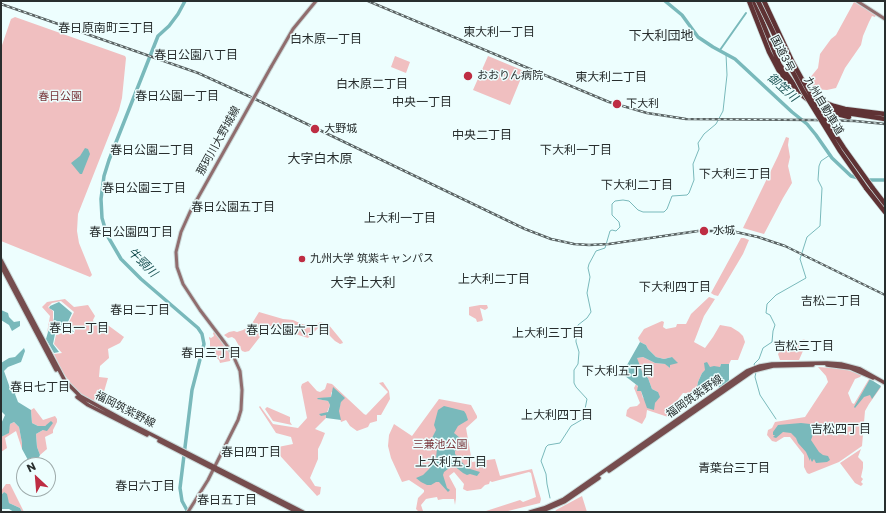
<!DOCTYPE html>
<meta charset="utf-8">
<style>
body{margin:0}
#map{position:relative;width:886px;height:513px;overflow:hidden;background:#edfefe;font-family:Poppins,sans-serif}
canvas{display:block}
.frame{position:absolute;inset:0;border:2px solid #282e2e;pointer-events:none}
.north{position:absolute;left:16px;top:457px;width:40px;height:40px;box-sizing:border-box;background:#edfefe;border:1px solid #9eabab;border-radius:50%;rotate:334deg;font-size:11px;font-weight:700;line-height:16px;text-align:center;color:#282e2e}
.north::after{content:'';display:block;margin:auto;width:14px;height:18px;background:#be2d43;clip-path:polygon(50% 0,100% 100%,50% 72%,0 100%)}
</style>
<div id="map">
<canvas width="886" height="513"></canvas>
<div class="frame"></div>
<div class="north">N</div>
</div>
<script>
const context = document.querySelector('canvas').getContext('2d');
context.lineJoin = 'round';
function paint(path, color) { context.fillStyle = color; context.fill(path, 'evenodd'); }
const toPath = rows => new Path2D(rows.map(r => 'M' + r).join(''));
function strokePath(path, color, width, dash) { context.strokeStyle = color; context.lineWidth = width; context.lineCap = dash ? 'butt' : 'round'; context.setLineDash(dash || []); context.stroke(path); }
function label(font, color, halo, rows, align = 'center') {
  context.font = font + ' Poppins,"Noto Sans JP",sans-serif'; context.lineWidth = 3; context.setLineDash([]); context.textBaseline = 'middle'; context.strokeStyle = halo; context.fillStyle = color; for (const [text, x, y, turn = 0] of rows) {
    context.save(); context.translate(x, y); context.rotate((+turn || 0) * Math.PI / 180); context.textAlign = isNaN(turn) ? turn : align; if (halo) context.strokeText(text, 0, 0); context.fillText(text, 0, 0); context.restore();
  }
}
paint(toPath([
 [854,2,876,15,875,17,872,16,869,22,863,36,861,45,845,68,836,88,827,90,814,89,811,87,810,85,811,82,809,79,818,68,820,54,831,39,836,35],
 [15,17,125,56,126,58,122,98,119,110,78,214,77,231,79,243,92,275,90,277,1,241,1,48,11,19],
 [395,56,410,62,406,73,391,67],
 [488,56,524,71,510,105,473,90],
 [786,137,789,138,788,145,790,157,788,166,792,183,783,198,764,234,743,228,778,156],
 [741,238,744,238,749,240,743,254,718,296,714,295,711,293],
 [709,297,715,299,704,316,694,342,705,348,713,337,720,325,731,327,739,332,743,336,745,342,738,360,731,360,729,364,721,364,720,367,710,367,702,373,698,382,696,394,683,393,679,398,668,417,647,410,646,417,642,424,626,416,627,410,630,407,637,406,640,403,634,388,636,384,641,391,643,398,655,403,658,392,652,389,648,378,643,374,636,358,643,357,655,363,666,364,670,368,670,365,672,357,664,359,656,357,648,349,646,345,640,342,638,338,644,329,662,321,664,322,663,327,666,329,676,327,677,324,686,324,691,314],
 [65,299,74,307,88,305,95,316,93,320,94,323,105,323,124,337,120,343,108,349,109,358,100,366,99,377,108,378,103,395,99,401,89,400,80,394,73,387,62,371,54,354,62,353,54,344,56,335,62,333,74,334,75,330,68,324,74,312,61,301,52,303,48,307,53,311,53,322,50,324,47,333,50,316,42,307,47,302],
 [480,305,487,305,488,308,485,310,480,308,483,320,482,321,477,322,476,319,469,315,469,307],
 [259,312,283,319,293,320,302,324,313,327,320,322,328,324,342,341,343,343,340,344,335,341,320,326,308,338,267,325,263,328,263,333,249,351,245,352,242,351,235,339,232,337,228,338,224,335,229,332,234,331,237,332,243,330,251,325],
 [214,332,232,356,230,361,220,363,219,360,213,355,210,350,210,341,209,338,209,337,211,338,214,336,213,333],
 [804,339,806,341,806,344,799,360,780,360,778,354,786,342,788,341,791,343,796,343],
 [818,367,845,369,862,375,860,377,855,379,848,393,852,403,854,404,869,379,881,387,869,404,865,411,862,446,839,462,809,474,807,473,804,467,804,455,790,437,784,437,776,442,772,441,767,435,768,430,772,428,775,422,805,417,828,382,826,376],
 [308,381,317,391,320,392,325,389,327,383,332,384,364,414,366,415,388,392,379,383,383,382,389,391,390,399,381,415,377,415,377,421,370,423,368,427,357,431,350,426,346,420,341,422,338,411,341,402,331,392,331,397,318,399,328,401,330,405,326,415,326,418,315,429,325,433,321,443,318,449,318,459,310,478,315,486,321,487,320,494,317,496,273,448,293,444,291,437,276,433,259,407,260,406,273,424,298,428,307,418,301,387,302,384],
 [439,399,471,405,477,416,477,418,466,428,472,462,495,459,500,476,532,469,541,499,540,503,504,512,480,512,486,511,520,500,523,502,536,497,531,473,529,472,492,482,490,481,489,484,485,485,481,489,467,491,463,489,464,484,454,472,449,476,456,489,456,498,455,505,454,499,443,499,438,500,437,497,431,498,426,499,421,505,423,511,428,512,419,512,416,509,418,498,424,492,424,490,409,480,402,482,391,458,388,446,389,435,394,424,412,436],
 [267,407,290,417,290,422,292,425,273,421,265,409],
 [34,408,43,420,55,416,57,419,57,422,53,430,53,433,45,437,47,449,40,455,37,447,36,434,43,430,50,423,45,426,38,426,32,423,31,410],
 [14,422,19,427,22,443,22,449,16,431,5,438,7,448,1,452,1,445,2,444,1,437,8,433,10,424],
 [861,449,858,457,863,462,863,468,861,477,863,479,861,482,863,484,861,486,855,483,840,463],
 [6,484,10,484,24,512,22,512,20,508,9,503,4,492,1,495,1,491],
 [582,496,587,512,555,512,556,510]
]), '#f0bfc0');
paint(toPath([
 [85,148,88,149,90,154,82,174,80,174,71,163,80,156],
 [59,302,72,313,67,324,74,332,61,330,55,334,53,344,59,352,54,353,46,339,50,325,53,323,54,318,54,311,49,308,50,306],
 [1,310,8,313,9,317,14,322,20,321,20,326,12,331,9,325,1,320],
 [640,342,646,345,648,349,656,357,664,359,672,357,678,363,670,365,670,368,665,364,655,363,643,357,637,358,643,374,648,378,652,389,658,392,660,397,655,403,654,410,647,408,641,391,637,391,638,386,625,376,623,372],
 [24,348,25,351,21,362,8,367,4,371,10,388,17,390,15,394,18,402,31,410,32,423,38,426,45,426,51,421,53,423,47,431,43,430,36,434,37,447,40,455,39,457,28,460,22,449,22,443,19,427,14,422,10,424,9,433,1,437,1,424,5,415,1,411,1,363,9,358,15,357],
 [707,362,710,367,714,366,720,367,721,364,729,364,729,380,727,383,719,388,717,382,714,380,710,382,706,385,700,396,696,394,698,382,702,373,705,370,704,363],
 [870,379,881,386,872,399,870,395,864,397,855,408,854,407],
 [333,387,345,398,341,402,339,411,341,420,326,418,326,415,321,416,319,414,328,412,330,405,328,401,317,399,318,398,331,397],
 [444,406,464,411,466,414,468,420,458,426,454,433,460,438,457,441,457,445,458,447,455,451,455,454,467,468,480,472,477,476,470,474,467,475,463,473,453,465,444,472,443,475,447,488,450,490,448,492,439,482,436,482,431,485,427,485,421,482,416,478,423,475,430,468,430,465,436,458,437,448,432,443,432,438,436,430,434,425,438,410],
 [801,423,810,424,815,429,811,440,819,452,823,455,828,456,830,460,827,462,816,463,814,459,812,462,810,458,810,461,806,452,798,443,796,438,791,433,783,432,776,438,773,437,775,435,773,435,773,432,778,425],
 [4,492,7,494,9,503,20,508,22,512,14,512,9,509,1,509,1,495]
]), '#79b9bb');
strokePath(toPath([
 [755,367,754,364,759,359,763,348,772,342,773,331,775,325,770,315,766,313,767,304,776,295,806,278,800,259,807,237,820,226,822,188,818,180,819,166,821,161,830,155],
 [756,372,755,377,760,395,776,419],
 [550,498,547,484,546,474,541,461,546,447,548,445,560,443,571,426,583,419,587,399,576,387,574,383,574,370,578,364,579,352,576,342,576,332,578,325,587,318,591,312,587,293,590,277,588,268,589,264,596,251,605,248,610,231,612,230,616,231,620,227,619,222,612,215,612,204,615,201,623,200,629,201,638,210,643,212,664,212,667,209,672,196,687,195,689,193,694,180,693,164,699,149,698,143,704,134,716,124,723,111,727,75,726,54]
]), '#79b9bb', 1);
strokePath(toPath([
 [720,50,746,13]
]), '#79b9bb', 2);
strokePath(toPath([
 [185,1,178,14,169,26,158,36,109,160,104,176,101,199,102,218,107,235,121,259,141,279,198,328,202,334,204,344,192,390,180,488,182,501,188,512],
 [665,1,682,15,698,37,713,47,735,59,792,112,807,124,816,135,832,158,851,176,866,180,885,180]
]), '#79b9bb', 3.5);
const secondary = toPath([
 [857,1,885,19],
 [271,67,293,29,316,1],
 [188,512,208,480,238,420,241,410,242,390,240,371,232,353,225,343,200,310,183,284,177,267,176,252,181,232,190,212,237,128]
]);
const primary = toPath([
 [1,260,65,381,80,396,131,424,303,512],
 [1,266,56,370],
 [827,365,850,368,873,378],
 [77,397,88,405,147,435],
 [159,441,297,512],
 [609,471,753,371,773,366,813,365],
 [530,512,544,508,564,499,747,371,760,366,772,364,827,363,841,364,860,369,885,383],
 [540,512,564,502,599,478]
]);
const highway = toPath([
 [749,1,769,52,779,71,792,87,808,100],
 [754,1,779,63],
 [777,61,793,83,802,90],
 [811,97,834,106,845,109,885,114],
 [815,103,828,108,847,113,885,119],
 [837,114,849,117],
 [872,187,885,204],
 [866,188,885,212]
]);
strokePath(secondary, '#cad9d9', 5);
strokePath(primary, '#cad9d9', 5.5);
strokePath(highway, '#cad9d9', 6);
strokePath(secondary, '#906d6e', 3);
strokePath(primary, '#764d4e', 3.5);
strokePath(highway, '#5f3234', 4.5);
const rail = toPath([
 [368,1,609,102,647,113,686,119,814,120,855,121,885,124],
 [1,4,198,73,255,99,525,229,551,239,574,244,589,245,609,244,698,231,719,231,736,232,758,237,785,246,885,295]
]);
strokePath(rail, '#5a6363', 2.5);
strokePath(rail, '#edfefe', 1, [3]);
const secondaryBridge = toPath([
 [237,128,271,67]
]);
const highwayBridge = toPath([
 [758,1,788,63,803,91,840,151,866,188],
 [764,1,792,61,819,110,844,148,872,187]
]);
strokePath(secondaryBridge, '#cad9d9', 5, []);
strokePath(highwayBridge, '#cad9d9', 6, []);
strokePath(secondaryBridge, '#906d6e', 3);
strokePath(highwayBridge, '#5f3234', 4.5);
for (const [x, y, r, color] of [
 [468,76,5,"#be2d43"],
 [617,104,5,"#be2d43"],
 [315,129,5,"#be2d43"],
 [704,231,5,"#be2d43"],
 [302,259,4,"#be2d43"]
]) { const dot = new Path2D(); dot.arc(x, y, r, 0, 2 * Math.PI); context.fillStyle = color; context.fill(dot); strokePath(dot, '#edfefe', 1.5); }
label('11px', '#282e2e', '#edfefe', [
 ["国道3号",782,54,63],
 ["九州自動車道",823,106,59],
 ["那珂川大野城線",219,141,-61],
 ["福岡筑紫野線",695,397,-35],
 ["福岡筑紫野線",125,410,27]
]);
label('11px', '#282e2e', '#edfefe', [
 ["おおりん病院",477,76],
 ["下大利",626,104],
 ["大野城",324,129],
 ["水城",713,231],
 ["九州大学 筑紫キャンパス",310,259]
], 'left');
label('11px', '#773338', '#edfefe', [
 ["春日公園",60,97],
 ["三兼池公園",440,445]
]);
label('12px', '#282e2e', '#edfefe', [
 ["春日原南町三丁目",106,29],
 ["東大利一丁目",499,33],
 ["白木原一丁目",326,40],
 ["春日公園八丁目",196,56],
 ["東大利二丁目",611,78],
 ["白木原二丁目",372,85],
 ["春日公園一丁目",177,97],
 ["中央一丁目",422,103],
 ["中央二丁目",482,136],
 ["春日公園二丁目",152,151],
 ["下大利一丁目",576,151],
 ["下大利三丁目",735,175],
 ["下大利二丁目",637,186],
 ["春日公園三丁目",144,189],
 ["春日公園五丁目",233,208],
 ["上大利一丁目",400,219],
 ["春日公園四丁目",131,233],
 ["上大利二丁目",494,280],
 ["下大利四丁目",675,288],
 ["吉松二丁目",831,302],
 ["春日二丁目",140,311],
 ["春日一丁目",79,329],
 ["春日公園六丁目",288,331],
 ["上大利三丁目",548,334],
 ["吉松三丁目",804,347],
 ["春日三丁目",211,354],
 ["下大利五丁目",618,372],
 ["春日七丁目",40,388],
 ["上大利四丁目",557,416],
 ["吉松四丁目",841,430],
 ["春日四丁目",251,453],
 ["上大利五丁目",451,463],
 ["青葉台三丁目",734,469],
 ["春日六丁目",145,487],
 ["春日五丁目",227,501]
]);
label('italic 12px', '#1b5355', '#edfefe', [
 ["御笠川",782,88,42],
 ["牛頸川",142,263,45]
]);
label('13px', '#282e2e', '#edfefe', [
 ["下大利団地",661,37],
 ["大字白木原",320,160],
 ["大字上大利",363,284]
]);
</script>
